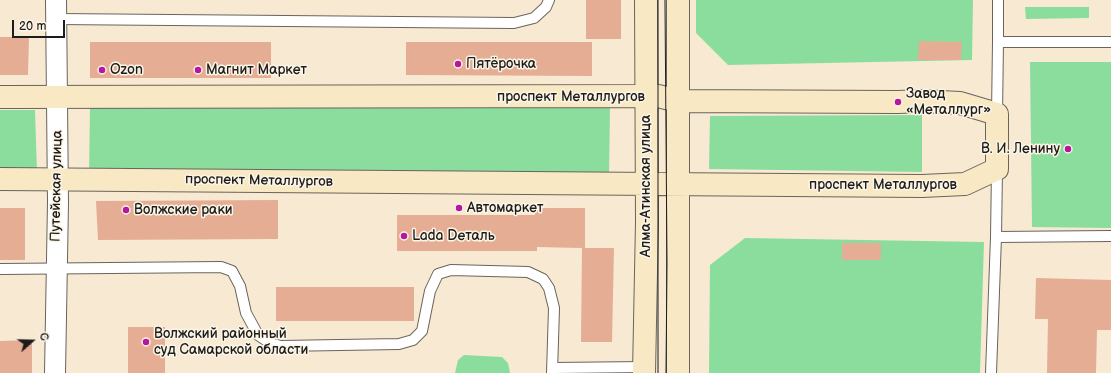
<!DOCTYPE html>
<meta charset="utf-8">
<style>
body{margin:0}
#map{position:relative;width:1111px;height:373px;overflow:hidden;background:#f8e9d3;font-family:"Balsamiq Sans",sans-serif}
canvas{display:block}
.north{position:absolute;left:12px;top:321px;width:40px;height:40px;-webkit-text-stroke:3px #fcf5e5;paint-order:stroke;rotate:70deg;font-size:11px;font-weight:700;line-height:16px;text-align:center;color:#1c1c1c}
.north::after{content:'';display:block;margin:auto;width:14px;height:18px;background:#1c1c1c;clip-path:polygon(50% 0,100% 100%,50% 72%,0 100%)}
.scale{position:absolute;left:12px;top:20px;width:53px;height:18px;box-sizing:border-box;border:2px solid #1c1c1c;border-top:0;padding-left:5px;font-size:12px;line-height:14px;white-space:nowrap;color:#1c1c1c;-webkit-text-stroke:3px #fcf5e5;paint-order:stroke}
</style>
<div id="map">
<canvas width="1111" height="373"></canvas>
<div class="north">С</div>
<div class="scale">20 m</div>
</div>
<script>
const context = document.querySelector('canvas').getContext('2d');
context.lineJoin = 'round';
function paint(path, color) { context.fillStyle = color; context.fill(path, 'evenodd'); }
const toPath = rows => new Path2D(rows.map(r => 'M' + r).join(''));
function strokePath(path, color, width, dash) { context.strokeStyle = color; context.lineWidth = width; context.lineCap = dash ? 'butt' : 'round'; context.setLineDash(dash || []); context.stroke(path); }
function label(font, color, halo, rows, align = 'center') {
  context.font = font + ' "Balsamiq Sans",sans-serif'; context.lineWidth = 3; context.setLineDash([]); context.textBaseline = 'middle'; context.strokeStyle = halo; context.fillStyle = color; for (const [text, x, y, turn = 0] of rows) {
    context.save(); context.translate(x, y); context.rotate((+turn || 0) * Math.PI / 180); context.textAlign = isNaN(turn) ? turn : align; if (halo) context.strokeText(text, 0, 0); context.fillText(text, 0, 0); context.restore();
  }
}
paint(toPath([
 [696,0,973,0,972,60,728,65,696,33],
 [1089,7,1089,18,1026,19,1025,7],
 [1030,62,1111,62,1111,228,1032,227],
 [90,107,610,107,609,176,89,177],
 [0,110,35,110,37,173,0,173],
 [922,115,922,172,709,169,710,116],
 [745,238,984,242,980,373,709,373,710,265],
 [464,355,502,357,508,363,510,373,455,373,458,360]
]), '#8bdd9e');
paint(toPath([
 [586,0,621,0,621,39,586,39],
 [0,37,29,37,28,75,0,75],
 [919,41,962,42,961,60,918,60],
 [90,42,271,42,271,78,90,78],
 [406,42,592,42,592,76,406,75],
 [278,200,278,239,98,240,96,201],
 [0,208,25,208,25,260,0,260],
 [535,208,585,208,585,248,614,248,612,342,581,342,582,248,537,247,537,251,397,251,397,215,535,215],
 [842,243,881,243,881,260,842,260],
 [1036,278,1111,280,1111,330,1097,330,1096,373,1047,373,1048,319,1035,319],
 [276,287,414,287,414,321,276,321],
 [128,327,165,327,165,373,128,373],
 [32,340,32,373,0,373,0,341]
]), '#e5ad94');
const lane = toPath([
 [56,19,514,23,534,18,546,7,549,0],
 [998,42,998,0],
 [997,114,998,42,1111,42],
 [997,169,996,237,1111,236],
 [0,269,221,267,232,271,240,286,246,313,258,335,270,343,281,346,399,344,413,340,422,331,430,291,438,274,451,270,528,272,543,279,549,288,554,308,552,373],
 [553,368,645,367],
 [991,373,996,237]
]);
const street = toPath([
 [55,373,58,202,56,0]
]);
const secondary = toPath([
 [0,97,658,96,678,101,898,102,921,101,960,103,997,114,997,169,965,184,922,186,0,179],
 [644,373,647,222,646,0],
 [678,373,678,0]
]);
strokePath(lane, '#69645c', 12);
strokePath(street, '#69645c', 22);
strokePath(secondary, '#69645c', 24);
strokePath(lane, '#fff', 10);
strokePath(street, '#fff', 20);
strokePath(secondary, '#f8e8c3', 22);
strokePath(toPath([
 [665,0,667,264,666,373],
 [658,373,658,0]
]), '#1c1c1c', 1);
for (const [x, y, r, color] of [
 [458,64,4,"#b5179e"],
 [102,70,4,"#b5179e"],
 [198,70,4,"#b5179e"],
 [898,102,4,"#b5179e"],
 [1068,149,4,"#b5179e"],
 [459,208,4,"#b5179e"],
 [126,210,4,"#b5179e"],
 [404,236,4,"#b5179e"],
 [146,342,4,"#b5179e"]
]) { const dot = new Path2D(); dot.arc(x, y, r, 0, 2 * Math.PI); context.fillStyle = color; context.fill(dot); strokePath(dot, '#fcf5e5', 1.5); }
label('14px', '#1c1c1c', '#fcf5e5', [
 ["Пятёрочка",466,64],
 ["Ozon",110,70],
 ["Магнит Маркет",206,70],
 ["Завод",906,94],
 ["«Металлург»",906,110],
 ["В. И. Ленину",1060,149,"right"],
 ["Автомаркет",467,208],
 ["Волжские раки",134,210],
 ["Lada Dеталь",412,236],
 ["Волжский районный",154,334],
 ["суд Самарской области",154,350]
], 'left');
label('14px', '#1c1c1c', '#fcf5e5', [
 ["проспект Металлургов",571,97],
 ["проспект Металлургов",259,181,1],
 ["проспект Металлургов",883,185],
 ["Путейская улица",57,186,-89],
 ["Алма-Атинская улица",646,186,-90]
]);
</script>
